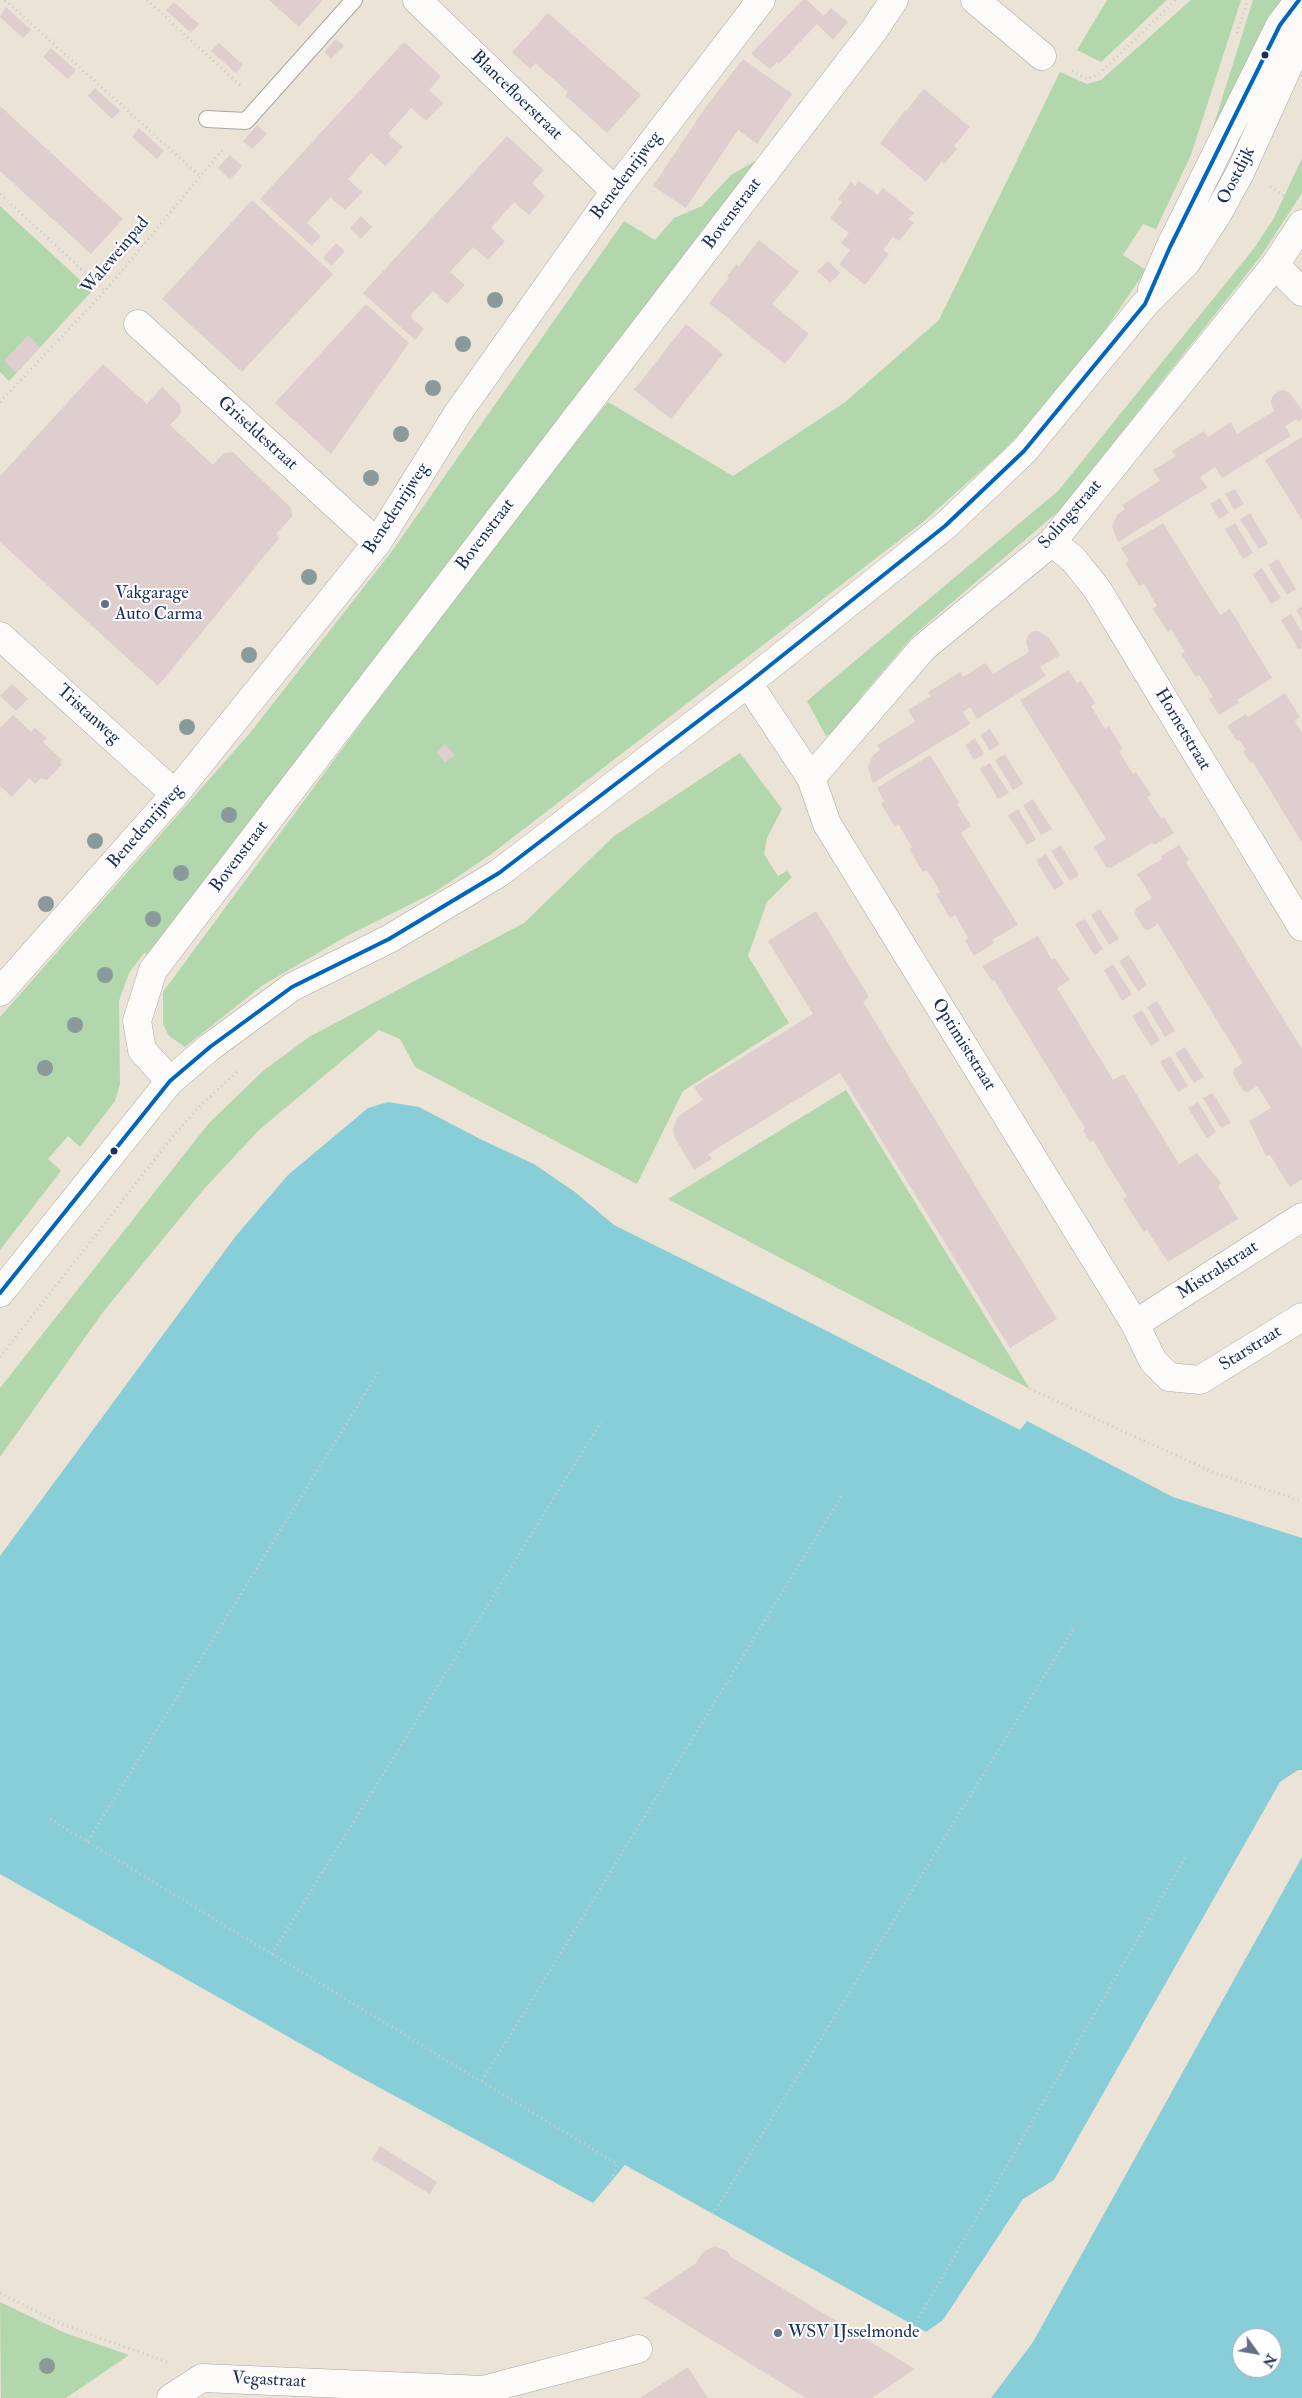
<!DOCTYPE html>
<style>
body{margin:0}
#map{position:relative;width:1302px;height:2398px;overflow:hidden;background:#ebe3d6;font-family:"IM FELL Double Pica",serif}
canvas{display:block}
.north{position:absolute;left:1232px;top:2328px;width:50px;height:50px;box-sizing:border-box;background:#fff;border:1px solid #a4acbf;border-radius:50%;rotate:122deg;font-size:14px;font-weight:700;line-height:20px;text-align:center;color:#1b2f5e}
.north::after{content:'';display:block;margin:auto;width:18px;height:22px;background:#646e88;clip-path:polygon(50% 0,100% 100%,50% 72%,0 100%)}
</style>
<div id="map">
<canvas width="1302" height="2398"></canvas>
<div class="north">N</div>
</div>
<script>
const context = document.querySelector('canvas').getContext('2d');
context.lineJoin = 'round';
function paint(path, color) { context.fillStyle = color; context.fill(path, 'evenodd'); }
const toPath = rows => new Path2D(rows.map(r => 'M' + r).join(''));
function strokePath(path, color, width, dash) { context.strokeStyle = color; context.lineWidth = width; context.lineCap = dash ? 'butt' : 'round'; context.setLineDash(dash || []); context.stroke(path); }
function label(font, color, halo, rows, align = 'center') {
  context.font = font + ' "IM FELL Double Pica",serif'; context.lineWidth = 4; context.setLineDash([]); context.textBaseline = 'middle'; context.strokeStyle = halo; context.fillStyle = color; for (const [text, x, y, turn = 0] of rows) {
    context.save(); context.translate(x, y); context.rotate((+turn || 0) * Math.PI / 180); context.textAlign = isNaN(turn) ? turn : align; if (halo) context.strokeText(text, 0, 0); context.fillText(text, 0, 0); context.restore();
  }
}
paint(toPath([
 [1107,0,1167,0,1101,62,1077,50],
 [1191,0,1241,0,1191,155,1156,229,1143,224,1123,255,1146,270,1070,381,1003,451,923,522,490,855,435,892,347,936,263,985,185,1047,169,1036,163,1024,163,992,494,543,608,402,733,476,844,403,939,320,1060,72,1087,84,1101,80],
 [1253,0,1286,0,1210,137],
 [764,156,151,956,144,953,129,973,119,1001,120,1084,115,1101,80,1147,68,1136,48,1159,61,1171,0,1250,0,1017,250,733,392,551,624,221,655,240,674,218,702,206,731,175],
 [1302,158,1302,193,1261,256,1061,509,914,635,865,692,841,729,826,736,807,701,1058,491,1255,247,1274,218],
 [0,206,92,291,9,381,0,372],
 [740,753,782,809,767,838,764,854,778,876,787,871,792,877,767,902,748,956,789,1023,683,1091,637,1184,415,1067,400,1039,379,1030,260,1129,204,1189,103,1312,0,1457,0,1388,209,1123,263,1071,309,1037,524,923,614,836],
 [846,1090,1030,1389,668,1199],
 [0,2302,65,2333,129,2355,66,2398,1,2398]
]), '#b3d7ac');
paint(toPath([
 [388,1102,419,1107,482,1140,534,1164,575,1192,614,1225,821,1328,1020,1430,1027,1421,1173,1497,1302,1538,1302,1770,1298,1770,1280,1782,1054,2180,1023,2199,943,2320,926,2332,625,2165,593,2203,356,2075,0,1874,0,1556,235,1237,288,1175,368,1108],
 [1302,1857,1302,2398,991,2398,1033,2342],
 [1242,2338,1272,2338,1272,2368,1242,2368]
]), '#88ced8');
paint(toPath([
 [269,0,323,0,299,27],
 [802,0,807,0,824,16,831,8,848,22,833,40,817,24,779,64,777,62,770,69,751,54],
 [174,2,199,24,191,33,166,10],
 [6,7,31,30,23,38,0,17],
 [548,13,641,95,607,133,565,95,568,92,535,63,530,69,512,52],
 [336,39,344,46,331,59,324,52],
 [404,42,441,76,429,90,443,103,426,121,411,108,388,134,403,147,394,157,385,166,371,153,348,179,362,192,354,201,345,210,330,197,307,223,321,236,312,246,260,199],
 [219,43,243,65,236,73,211,51],
 [51,48,76,70,68,79,43,57],
 [743,59,792,94,757,144,738,130,686,208,653,186,705,108],
 [95,88,120,111,112,119,88,96],
 [924,89,970,127,954,146,957,149,944,164,942,161,926,182,880,143,905,110,906,111],
 [0,106,123,219,91,254,0,171],
 [257,125,267,134,252,149,243,141],
 [139,128,164,151,157,159,132,137],
 [507,136,544,170,532,183,545,196,529,215,514,202,491,228,505,241,488,260,473,247,450,272,465,285,447,304,433,291,410,316,424,329,415,340,363,293],
 [230,155,242,166,230,180,218,168],
 [859,181,878,195,883,188,914,213,908,219,914,223,899,241,893,237,883,250,889,254,865,285,839,264,850,250,841,243,849,233,830,218,842,202,838,199,851,182,855,186],
 [252,200,333,274,242,372,162,299],
 [361,216,372,227,361,239,350,228],
 [759,240,799,272,772,304,809,334,785,364,709,303,729,278,727,276,737,264,739,266],
 [336,243,345,251,332,266,323,258],
 [828,261,840,273,830,283,817,271],
 [366,304,409,343,331,454,275,403],
 [686,324,723,354,671,419,634,390],
 [28,335,40,347,17,373,4,361],
 [103,364,147,404,162,387,180,405,181,413,170,425,213,465,224,453,233,452,291,508,292,517,276,534,279,538,158,686,0,542,0,476],
 [1283,390,1289,392,1302,410,1302,419,1298,422,1297,419,1285,426,1291,436,1222,478,1215,467,1200,477,1207,488,1118,542,1112,526,1117,515,1125,509,1122,505,1160,481,1153,470,1176,456,1172,451,1204,431,1208,437,1231,422,1237,434,1274,411,1271,403,1272,397,1277,392],
 [1302,437,1302,520,1265,460],
 [1235,489,1244,504,1234,510,1225,494],
 [1220,498,1229,513,1219,519,1210,504],
 [1250,513,1268,543,1259,549,1240,519],
 [1163,523,1220,615,1230,609,1272,678,1237,700,1239,703,1219,715,1209,699,1213,697,1199,675,1196,677,1181,654,1185,652,1178,641,1171,629,1168,632,1153,609,1157,606,1144,584,1139,586,1125,563,1129,561,1121,548],
 [1235,523,1253,553,1243,559,1225,529],
 [1278,559,1296,589,1287,595,1268,565],
 [1262,568,1281,598,1271,604,1253,574],
 [1302,606,1302,620,1296,610],
 [1291,614,1302,632,1302,648,1299,650,1281,620],
 [1038,631,1048,637,1060,655,1040,667,1046,676,977,719,970,707,963,712,970,724,873,783,868,767,873,755,880,750,877,745,915,722,908,710,931,696,928,692,960,672,963,677,985,663,993,674,1029,652,1026,643,1027,637,1031,632],
 [1069,670,1077,683,1081,681,1095,703,1091,706,1105,729,1109,726,1123,749,1119,751,1126,763,1133,774,1136,772,1151,795,1147,797,1161,819,1164,817,1174,833,1154,845,1152,843,1111,868,1106,867,1094,847,1106,839,1020,700],
 [12,684,28,699,16,711,0,696],
 [1285,693,1300,717,1295,721,1302,733,1302,843,1253,762,1251,763,1243,752,1246,750,1239,740,1237,741,1227,726,1246,714,1248,717],
 [13,715,31,732,35,728,47,738,43,742,62,760,60,762,62,764,47,780,41,778,35,784,29,778,12,797,0,786,0,728],
 [990,729,999,744,990,751,980,735],
 [975,738,984,754,974,760,965,745],
 [445,744,455,755,445,762,436,752],
 [1005,754,1023,784,1013,790,995,760],
 [930,755,959,802,957,804,971,826,961,833,1018,925,992,940,994,943,974,956,965,940,968,938,955,915,950,918,936,894,940,892,934,881,926,870,923,872,909,849,912,847,898,824,895,827,881,804,884,801,877,788],
 [990,763,1009,793,998,799,980,769],
 [1033,799,1052,829,1041,835,1023,805],
 [1018,809,1036,839,1027,845,1008,815],
 [1061,845,1079,875,1070,881,1051,851],
 [1179,845,1189,860,1186,862,1302,1049,1302,1179,1290,1187,1270,1155,1266,1156,1249,1121,1271,1108,1257,1086,1248,1092,1243,1091,1233,1074,1234,1069,1243,1063,1229,1040,1158,924,1149,930,1144,929,1135,914,1136,908,1152,898,1137,874,1162,859,1161,856],
 [1046,854,1064,884,1054,890,1036,860],
 [1100,909,1119,939,1109,945,1091,915],
 [816,911,869,997,863,1002,1057,1319,1010,1348,840,1073,708,1154,712,1159,694,1170,675,1138,673,1130,677,1117,703,1100,694,1087,813,1014,768,941],
 [1085,919,1103,949,1094,955,1075,924],
 [1038,936,1052,960,1055,958,1070,980,1057,988,1113,1080,1124,1074,1179,1164,1197,1153,1221,1183,1218,1186,1238,1219,1168,1262,1147,1230,1144,1232,1123,1199,1127,1196,1113,1174,1093,1140,1090,1142,1083,1130,1085,1128,994,980,992,981,982,966],
 [1129,955,1147,985,1138,991,1119,961],
 [1113,964,1132,994,1122,1001,1104,970],
 [1157,1001,1175,1031,1165,1037,1147,1007],
 [1142,1010,1160,1040,1151,1046,1132,1016],
 [1185,1047,1204,1077,1194,1083,1175,1053],
 [1170,1056,1188,1086,1178,1092,1160,1062],
 [1213,1093,1231,1123,1221,1128,1203,1098],
 [1198,1102,1216,1132,1207,1138,1188,1108],
 [380,2146,437,2182,430,2194,372,2159],
 [714,2246,727,2251,731,2257,915,2369,872,2398,806,2398,642,2297,645,2297,696,2263,702,2253],
 [688,2367,708,2398,640,2398]
]), '#decfce');
const lane = toPath([
 [207,119,246,121,354,0]
]);
const street = toPath([
 [417,0,615,191],
 [975,0,1042,56],
 [1275,265,1302,292],
 [138,324,377,543],
 [1052,542,1073,559,1097,589,1302,927],
 [0,636,175,794],
 [748,683,811,778,827,824,1135,1324,1153,1361,1169,1377,1200,1380,1302,1317],
 [811,778,923,648,1052,542,1275,265,1302,224],
 [0,992,175,794,377,543,458,413,615,191,761,0],
 [170,1081,142,1050,137,1021,153,970,874,30,894,0],
 [1135,1324,1302,1217],
 [171,2398,202,2378,483,2390,638,2349]
]);
const secondary = toPath([
 [1152,289,1170,247,1280,25,1299,0],
 [0,1293,170,1081,210,1047,292,987,389,939,499,873,748,683,945,526,1024,451,1145,304,1186,263,1218,213,1240,173,1297,47,1302,31]
]);
strokePath(lane, '#a8a6a4', 18);
strokePath(street, '#a8a6a4', 29);
strokePath(secondary, '#a8a6a4', 29);
strokePath(toPath([
 [5,0,201,177],
 [147,0,241,86],
 [1237,33,1248,0],
 [1072,71,1087,79,1099,74,1176,0],
 [1270,187,1284,196],
 [0,194,105,291],
 [0,402,105,291,224,148],
 [103,926,129,948],
 [0,1357,170,1140,197,1109,239,1070],
 [1030,1389,1215,1473,1302,1501],
 [50,1819,617,2164,612,2180],
 [88,1841,379,1371],
 [272,1954,601,1422],
 [482,2081,842,1495],
 [713,2214,1073,1629],
 [0,2293,61,2324,167,2362],
 [914,2326,1187,1854]
]), '#cccbcc', 3, [1, 4]);
strokePath(lane, '#fcfbf9', 16);
strokePath(street, '#fcfbf9', 28);
strokePath(secondary, '#fcfbf9', 28);
strokePath(toPath([
 [0,1293,170,1081,210,1047,292,987,389,939,499,873,748,683,945,526,1024,451,1145,304,1170,247,1280,25,1299,0]
]), '#0065bd', 4);
context.fillStyle = '#8a9a9b';
for (const [x, y] of [
 [495,300],
 [463,344],
 [433,388],
 [401,434],
 [371,478],
 [309,577],
 [249,655],
 [187,727],
 [229,815],
 [95,841],
 [181,873],
 [46,904],
 [153,919],
 [105,975],
 [75,1025],
 [45,1068],
 [47,2366]
]) { context.beginPath(); context.arc(x, y, 8, 0, 2 * Math.PI); context.fill(); }
for (const [x, y, r, color] of [
 [1265,55,4.5,"#1b2f5e"],
 [105,604,5,"#646e88"],
 [114,1151,4.5,"#1b2f5e"],
 [778,2333,5,"#646e88"]
]) { const dot = new Path2D(); dot.arc(x, y, r, 0, 2 * Math.PI); context.fillStyle = color; context.fill(dot); strokePath(dot, '#fff', 2); }
label('18px', '#1b2f5e', '#fff', [
 ["Blancefloerstraat",516,96,44],
 ["Benedenrijweg",627,176,-53],
 ["Oostdijk",1237,176,-63],
 ["Bovenstraat",733,214,-53],
 ["Waleweinpad",116,256,-50],
 ["Griseldestraat",257,434,42],
 ["Benedenrijweg",397,509,-57],
 ["Solingstraat",1071,515,-49],
 ["Bovenstraat",486,535,-53],
 ["Tristanweg",88,715,42],
 ["Hornetstraat",1182,730,59],
 ["Benedenrijweg",146,827,-49],
 ["Bovenstraat",240,857,-53],
 ["Optimiststraat",963,1045,58],
 ["Mistralstraat",1218,1271,-33],
 ["Starstraat",1251,1349,-32],
 ["Vegastraat",269,2381,3]
]);
label('18px', '#1b2f5e', '#fff', [
 ["Vakgarage",115,594],
 ["Auto Carma",115,615],
 ["WSV IJsselmonde",788,2333]
], 'left');
</script>
